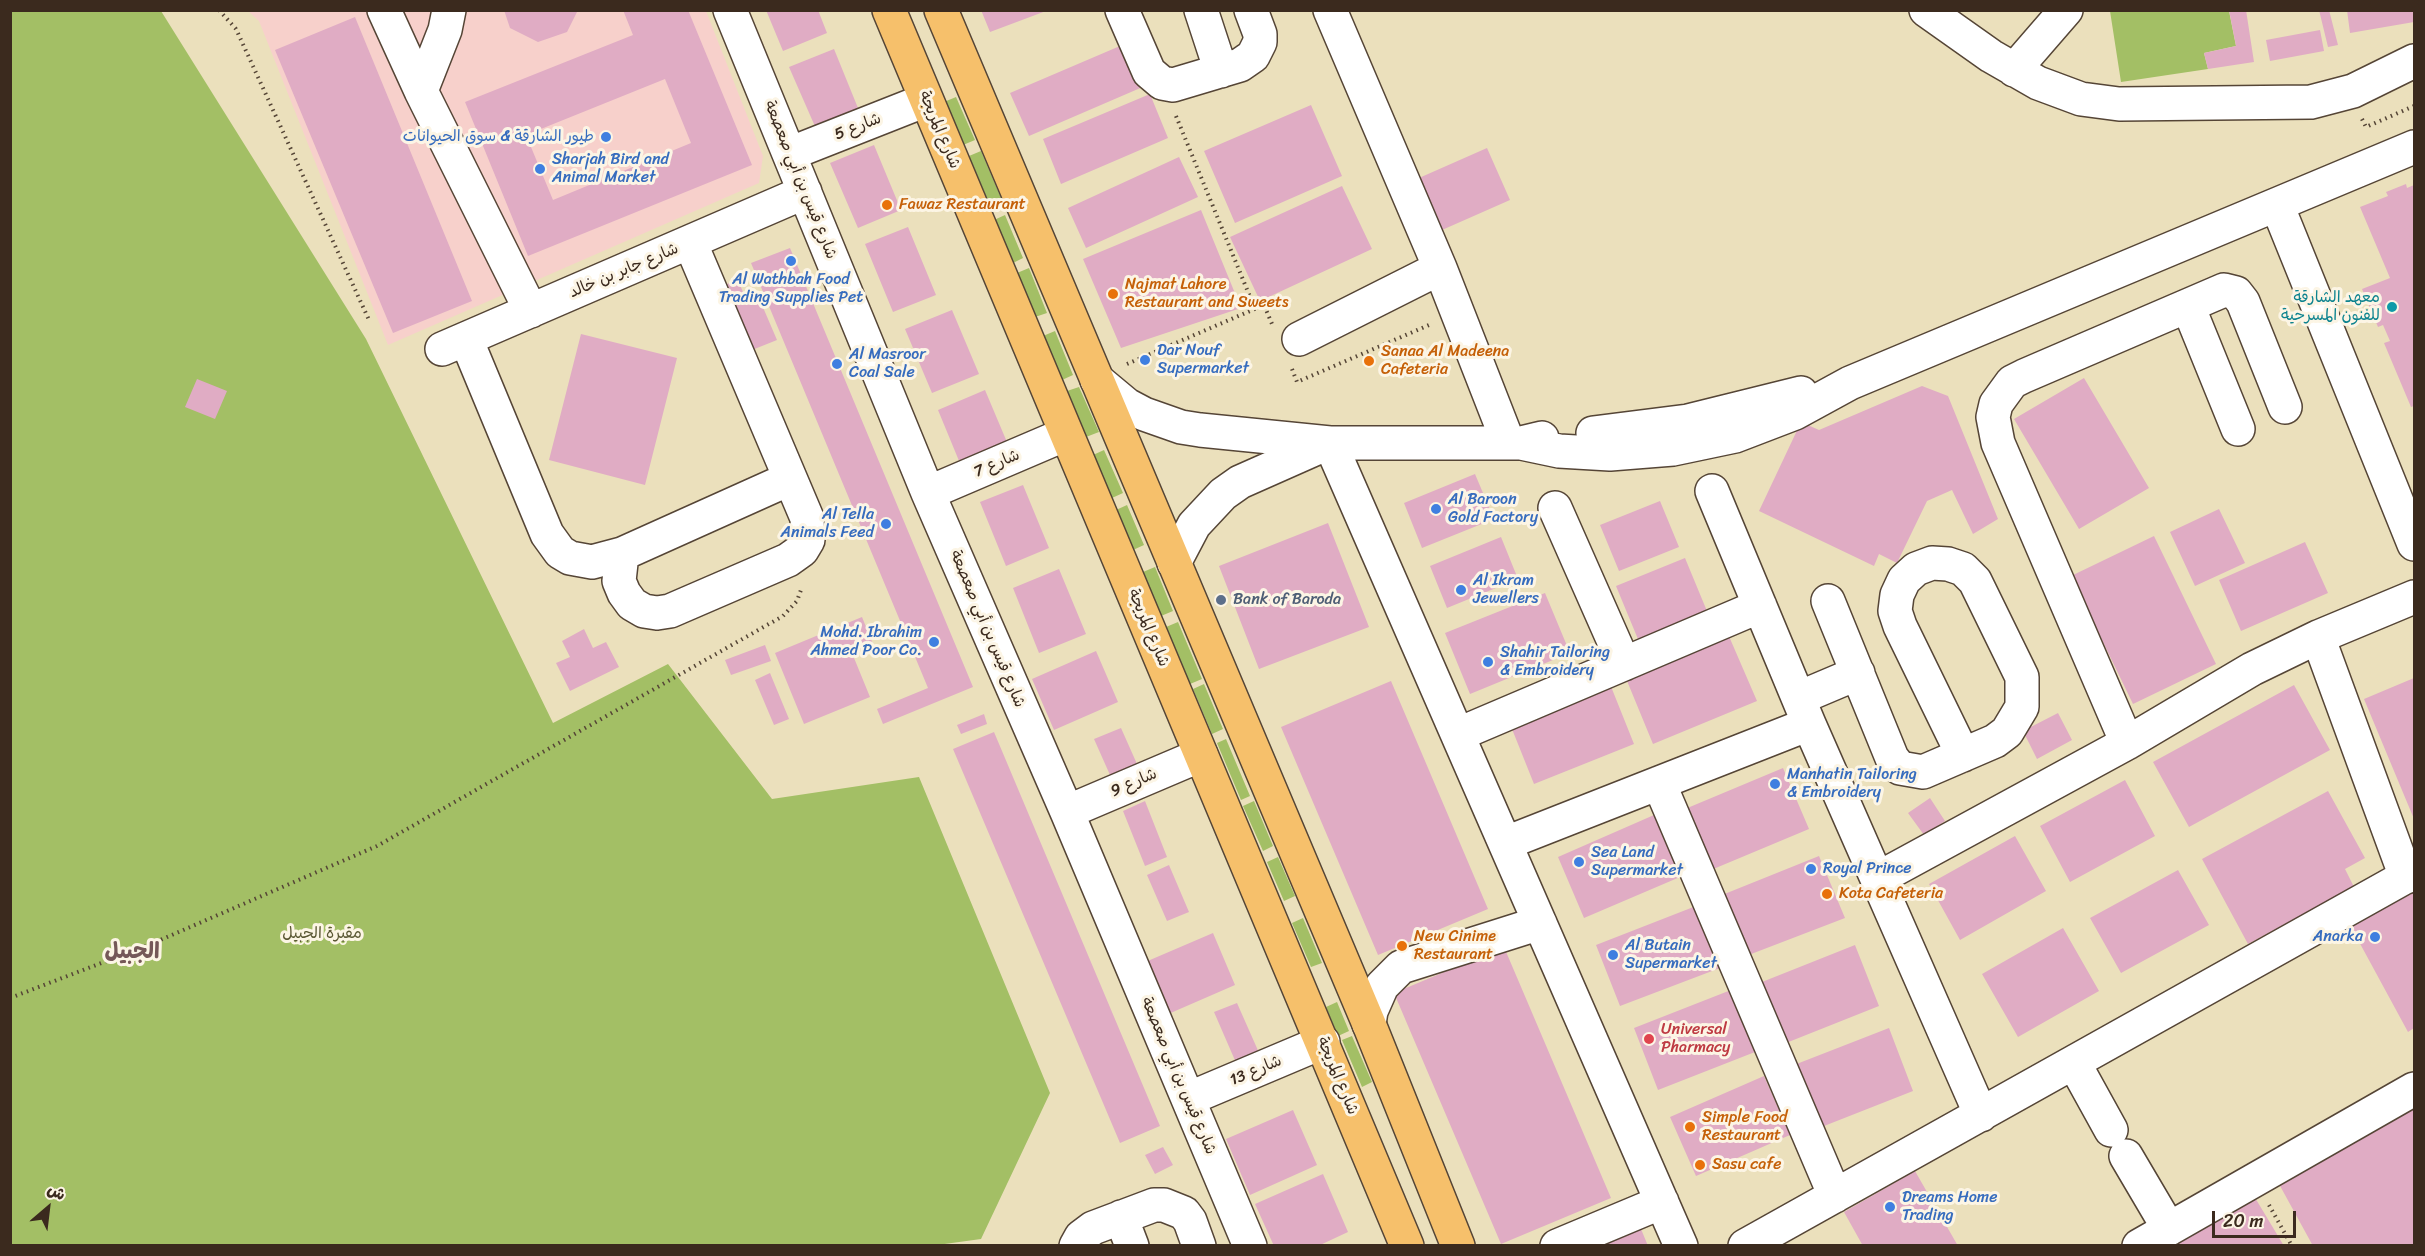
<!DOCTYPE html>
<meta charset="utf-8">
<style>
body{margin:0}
#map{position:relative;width:2425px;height:1256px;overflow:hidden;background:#ebe0bc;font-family:Sriracha,"Playpen Sans Arabic",sans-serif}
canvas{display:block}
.frame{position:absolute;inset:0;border:12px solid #3b2a1e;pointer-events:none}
.north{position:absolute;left:18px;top:1178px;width:60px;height:60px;-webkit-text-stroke:4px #fcf5e5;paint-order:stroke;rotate:28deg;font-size:16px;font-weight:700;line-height:24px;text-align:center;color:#3b2a1e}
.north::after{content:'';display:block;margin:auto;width:21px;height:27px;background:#3b2a1e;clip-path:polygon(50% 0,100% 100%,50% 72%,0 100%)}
.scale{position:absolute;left:2212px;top:1211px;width:84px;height:27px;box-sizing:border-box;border:3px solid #3b2a1e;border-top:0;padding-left:8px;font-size:18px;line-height:21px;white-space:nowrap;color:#3b2a1e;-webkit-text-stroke:4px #fcf5e5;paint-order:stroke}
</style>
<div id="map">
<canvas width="2425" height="1256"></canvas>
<div class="frame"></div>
<div class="north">ش</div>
<div class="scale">20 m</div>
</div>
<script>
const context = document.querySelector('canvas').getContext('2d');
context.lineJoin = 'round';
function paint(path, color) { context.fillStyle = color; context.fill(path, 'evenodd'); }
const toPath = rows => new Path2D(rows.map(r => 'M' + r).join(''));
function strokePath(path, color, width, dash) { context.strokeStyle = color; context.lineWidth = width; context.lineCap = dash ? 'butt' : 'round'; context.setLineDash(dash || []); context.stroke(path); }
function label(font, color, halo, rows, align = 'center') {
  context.font = font + ' Sriracha,"Playpen Sans Arabic",sans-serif'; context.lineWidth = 6; context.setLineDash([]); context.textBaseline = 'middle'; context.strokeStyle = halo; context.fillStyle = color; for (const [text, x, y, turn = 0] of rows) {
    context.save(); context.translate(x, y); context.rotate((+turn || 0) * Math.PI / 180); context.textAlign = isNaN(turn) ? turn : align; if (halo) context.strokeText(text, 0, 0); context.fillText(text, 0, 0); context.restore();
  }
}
paint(toPath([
 [248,11,706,11,763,156,759,183,388,345,259,21]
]), '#f7d0cb');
paint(toPath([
 [10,11,161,11,366,339,553,723,668,664,772,799,919,777,1050,1093,981,1239,930,1246,11,1245],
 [2110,11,2229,11,2236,46,2204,53,2208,69,2121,82],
 [956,97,975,140,963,145,944,102],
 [981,151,1001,198,989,203,969,156],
 [1005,215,1023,258,1013,263,994,220],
 [1029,268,1047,313,1035,317,1017,273],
 [1055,331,1073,375,1062,380,1043,336],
 [1079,387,1099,432,1086,437,1067,391],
 [1104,450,1123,493,1112,498,1093,455],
 [1127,505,1144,545,1133,550,1116,510],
 [1155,567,1173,611,1161,616,1143,572],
 [1178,622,1202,679,1190,684,1166,627],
 [1204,684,1223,729,1212,734,1193,689],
 [1226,739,1250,796,1241,800,1217,743],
 [1254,801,1273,846,1263,851,1243,806],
 [1278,857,1295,896,1284,901,1267,862],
 [1303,918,1322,963,1311,967,1292,923],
 [1337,1002,1349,1031,1338,1036,1326,1007],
 [1352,1036,1372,1082,1362,1087,1342,1040]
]), '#a3bf65');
paint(toPath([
 [504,10,578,10,567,32,538,42,510,28],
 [623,10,688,10,752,165,528,256,465,102,633,35],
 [665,79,691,143,553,200,526,135],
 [766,10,818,10,827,33,783,51],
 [981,10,1046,10,1046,11,990,32],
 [2229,10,2246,10,2254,62,2208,69,2204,53,2236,46],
 [2319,10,2329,10,2338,45,2328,47],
 [2347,10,2414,10,2414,22,2350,33],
 [355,17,472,301,393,333,275,50],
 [2320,30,2324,51,2270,61,2266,40],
 [1127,43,1145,86,1029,136,1010,93],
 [834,49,860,113,817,131,789,67],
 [1150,94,1168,138,1061,184,1043,139],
 [1311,105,1342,176,1235,223,1204,151],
 [874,145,901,210,858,228,830,163],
 [1487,148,1510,200,1442,230,1419,178],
 [1179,157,1198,197,1086,248,1068,208],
 [2406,184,2407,188,2414,185,2414,406,2411,407,2384,343,2390,341,2383,325,2378,327,2362,289,2390,278,2360,207,2388,196,2386,192],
 [1342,186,1372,249,1260,301,1230,237],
 [1201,210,1241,308,1121,348,1083,259],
 [908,227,936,295,893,312,865,244],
 [790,248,973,687,883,724,877,709,928,688,751,263],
 [738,280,743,292,732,296,727,284],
 [756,291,777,340,752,350,732,301],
 [952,310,979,374,932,393,905,329],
 [581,334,677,358,645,485,549,460],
 [2084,378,2149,488,2079,529,2014,419],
 [197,379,227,391,215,419,185,407],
 [1922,386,1948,396,1998,519,1973,534,1952,490,1927,501,1897,563,1879,554,1874,566,1759,511,1801,422,1819,430],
 [985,390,1012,454,964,473,938,410],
 [1475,474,1494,519,1422,548,1404,503],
 [1023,485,1049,548,1006,566,980,502],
 [1660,501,1679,547,1619,571,1600,525],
 [2219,509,2245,563,2195,586,2170,532],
 [1328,523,1369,627,1259,669,1219,566],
 [2154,536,2216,664,2133,704,2071,576],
 [1501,537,1518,579,1447,608,1430,566],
 [2305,542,2328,593,2241,631,2219,580],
 [1685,558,1709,616,1640,644,1616,586],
 [1059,569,1086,634,1039,653,1013,588],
 [1545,593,1570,653,1470,694,1445,633],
 [862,617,873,644,852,653,870,697,804,724,775,653],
 [584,629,593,648,606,642,619,667,570,691,556,663,570,657,562,641],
 [1728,634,1757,701,1653,744,1625,676],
 [765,645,771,661,731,675,725,660],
 [1096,651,1118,702,1054,730,1032,679],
 [770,673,789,719,774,725,755,680],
 [2414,678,2414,819,2364,699],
 [1391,681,1488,909,1378,955,1281,727],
 [1610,684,1634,744,1534,784,1510,724],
 [2294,685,2330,750,2189,827,2153,762],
 [2058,713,2072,740,2037,759,2023,731],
 [984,714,987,724,961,734,957,725],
 [1121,728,1141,773,1114,784,1094,739],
 [994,732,1160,1126,1120,1143,953,749],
 [1783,768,1809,829,1711,870,1685,809],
 [2125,780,2155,836,2070,882,2040,826],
 [2328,791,2365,858,2345,869,2354,887,2248,944,2202,859],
 [1930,798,1945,821,1924,835,1908,813],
 [1145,801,1167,857,1145,866,1123,811],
 [1654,815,1680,877,1584,918,1558,857],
 [2015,836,2046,891,1960,940,1929,884],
 [1819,856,1845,918,1746,956,1722,895],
 [1169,865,1189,912,1167,921,1147,875],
 [2178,870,2209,925,2121,973,2090,918],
 [2414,892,2414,1028,2408,1032,2351,927],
 [1696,906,1720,968,1620,1006,1596,945],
 [2063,928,2099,991,2018,1037,1982,974],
 [1213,933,1235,985,1166,1015,1143,963],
 [1855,945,1879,1006,1786,1043,1762,982],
 [1504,947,1611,1198,1501,1244,1394,993],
 [1731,990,1755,1052,1658,1090,1634,1028],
 [1237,1003,1260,1055,1237,1065,1214,1012],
 [1889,1028,1913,1091,1819,1128,1794,1065],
 [1764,1076,1790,1135,1696,1176,1670,1117],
 [2414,1106,2414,1246,2313,1246,2279,1184],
 [1293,1110,1317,1165,1250,1195,1226,1139],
 [1163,1147,1173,1165,1155,1174,1145,1155],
 [1915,1171,1958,1246,1863,1246,1844,1212],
 [1323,1174,1348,1232,1318,1246,1274,1246,1255,1204],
 [2254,1196,2284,1246,2166,1246],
 [1641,1229,1648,1246,1602,1246,1602,1245]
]), '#e0acc4');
const minor = toPath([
 [384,10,421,91,531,311],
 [730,10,928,493,1067,812,1250,1246],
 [1122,10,1149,72,1162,83,1173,85,1240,65,1253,56,1260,42,1260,34,1251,10],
 [1201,10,1221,71],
 [1330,10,1440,268,1508,442],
 [1926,10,1991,56,2038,83,2081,99,2119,104,2311,102,2353,91,2414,61],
 [2014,70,2066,10],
 [421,91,445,30,449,10],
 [789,154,926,100],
 [2277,205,2414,544],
 [2188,306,2238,429],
 [466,339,547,534,560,552,570,558,592,562,622,554,789,479],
 [1299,339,1440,268],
 [442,349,805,192],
 [1097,380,1127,405,1144,414,1181,427,1200,430,1330,443,1521,443,1542,438],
 [1593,433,1688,421,1801,393],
 [1330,443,1681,1246],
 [1521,443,1559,451,1610,454,1673,449,1735,436,1795,413,1850,383,2414,147],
 [1712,491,1809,724,1981,1115],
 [928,493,1066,434],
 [1555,508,1624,664],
 [622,554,619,581,624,593,632,604,644,611,657,613,670,611,788,560,802,550,808,540,807,518,690,242],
 [1174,563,1194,525,1223,494,1240,482,1328,443],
 [1828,601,1892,758,1900,768,1923,772,1995,741,2007,732,2022,707,2022,677,1975,581,1963,569,1948,564,1932,563,1916,569,1904,580,1897,595,1895,611,1900,626,1963,755],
 [2318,637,2406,877],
 [1799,698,1858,673],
 [1459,734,1760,606],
 [2127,743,1998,443,1993,417,1996,404,2012,382,2024,376,2224,290,2236,293,2243,302,2285,407],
 [1659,783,1835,1196],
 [1067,812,1201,755],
 [1506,843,1809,724],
 [1877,879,2127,743,2252,669,2318,637,2414,597],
 [1369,1024,1371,1011,1382,986,1401,967,1540,923],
 [2074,1063,2111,1130],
 [1188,1099,1323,1042],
 [2126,1156,2169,1229],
 [1121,1217,1132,1246],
 [1076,1246,1081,1237,1093,1228,1154,1205,1164,1205,1184,1213,1190,1221,1199,1246],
 [1557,1246,1662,1202],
 [1745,1246,2414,872],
 [2139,1246,2414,1089]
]);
const major = toPath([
 [889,10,1407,1246],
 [941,10,1369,1024,1458,1246]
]);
strokePath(minor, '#554536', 36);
strokePath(major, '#554536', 36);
strokePath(toPath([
 [219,10,236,29,369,320],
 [1176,116,1255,309],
 [2362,119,2366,127,2414,106],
 [1127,364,1264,305,1272,324],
 [1292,369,1297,382,1429,325],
 [10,998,151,944,377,846,783,616,797,601,802,587],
 [2269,1205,2292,1246]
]), '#554536', 4, [1.5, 4.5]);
strokePath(minor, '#fff', 33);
strokePath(major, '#f6c06b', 33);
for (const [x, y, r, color] of [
 [606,137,6,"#3f7fe0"],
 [540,169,6,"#3f7fe0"],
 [887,205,6,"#e8710a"],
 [791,261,6,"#3f7fe0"],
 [1113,294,6,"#e8710a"],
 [2392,307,6,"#0f9aa8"],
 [1145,360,6,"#3f7fe0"],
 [1369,361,6,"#e8710a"],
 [837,364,6,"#3f7fe0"],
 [1436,509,6,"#3f7fe0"],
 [886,524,6,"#3f7fe0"],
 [1461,590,6,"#3f7fe0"],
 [1221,600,6,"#5c6f8a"],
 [934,642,6,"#3f7fe0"],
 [1488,662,6,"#3f7fe0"],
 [1775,784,6,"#3f7fe0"],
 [1579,862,6,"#3f7fe0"],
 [1811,869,6,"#3f7fe0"],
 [1827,894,6,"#e8710a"],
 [2375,937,6,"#3f7fe0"],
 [1402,946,6,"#e8710a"],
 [1613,955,6,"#3f7fe0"],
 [1649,1039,6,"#e0444e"],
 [1690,1127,6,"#e8710a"],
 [1700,1165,6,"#e8710a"],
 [1890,1207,6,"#3f7fe0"]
]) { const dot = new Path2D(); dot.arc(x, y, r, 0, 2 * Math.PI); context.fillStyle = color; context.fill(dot); strokePath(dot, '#fcf5e5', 2); }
label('16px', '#3b2a1e', '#fcf5e5', [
 ["شارع 5",858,127,-21],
 ["شارع المريجة",939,130,67],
 ["شارع قيس بن أبي صعصعة",800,180,68],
 ["شارع جابر بن خالد",624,271,-23],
 ["شارع 7",997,464,-23],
 ["شارع المريجة",1148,628,67],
 ["شارع قيس بن أبي صعصعة",987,629,67],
 ["شارع 9",1134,783,-23],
 ["شارع 13",1256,1071,-23],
 ["شارع قيس بن أبي صعصعة",1178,1076,67],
 ["شارع المريجة",1337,1076,67]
]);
label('16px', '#366cbe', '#fcf5e5', [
 ["طيور الشارقة & سوق الحيوانات",594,137,"right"],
 ["Sharjah Bird and",552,160],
 ["Animal Market",552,178],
 ["Al Wathbah Food",791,280,"center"],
 ["Trading Supplies Pet",791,298,"center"],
 ["Dar Nouf",1157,351],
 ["Supermarket",1157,369],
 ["Al Masroor",849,355],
 ["Coal Sale",849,373],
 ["Al Baroon",1448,500],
 ["Gold Factory",1448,518],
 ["Al Tella",874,515,"right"],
 ["Animals Feed",874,533,"right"],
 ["Al Ikram",1473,581],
 ["Jewellers",1473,599],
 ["Mohd. Ibrahim",922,633,"right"],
 ["Ahmed Poor Co.",922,651,"right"],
 ["Shahir Tailoring",1500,653],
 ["& Embroidery",1500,671],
 ["Manhatin Tailoring",1787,775],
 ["& Embroidery",1787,793],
 ["Sea Land",1591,853],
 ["Supermarket",1591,871],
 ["Royal Prince",1823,869],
 ["Anarka",2363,937,"right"],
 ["Al Butain",1625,946],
 ["Supermarket",1625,964],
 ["Dreams Home",1902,1198],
 ["Trading",1902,1216]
], 'left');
label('16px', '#c56008', '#fcf5e5', [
 ["Fawaz Restaurant",899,205],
 ["Najmat Lahore",1125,285],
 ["Restaurant and Sweets",1125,303],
 ["Sanaa Al Madeena",1381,352],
 ["Cafeteria",1381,370],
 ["Kota Cafeteria",1839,894],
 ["New Cinime",1414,937],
 ["Restaurant",1414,955],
 ["Simple Food",1702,1118],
 ["Restaurant",1702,1136],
 ["Sasu cafe",1712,1165]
], 'left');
label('16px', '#0d838f', '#fcf5e5', [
 ["معهد الشارقة",2380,298],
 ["للفنون المسرحية",2380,316]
], 'right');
label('16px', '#4e5e75', '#fcf5e5', [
 ["Bank of Baroda",1233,600]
], 'left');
label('16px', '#5a5733', '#fcf5e5', [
 ["مقبرة الجبيل",322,934]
]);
label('16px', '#be3a42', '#fcf5e5', [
 ["Universal",1661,1030],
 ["Pharmacy",1661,1048]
], 'left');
label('bold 22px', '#755858', '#fcf5e5', [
 ["الجبيل",132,952]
]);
</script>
